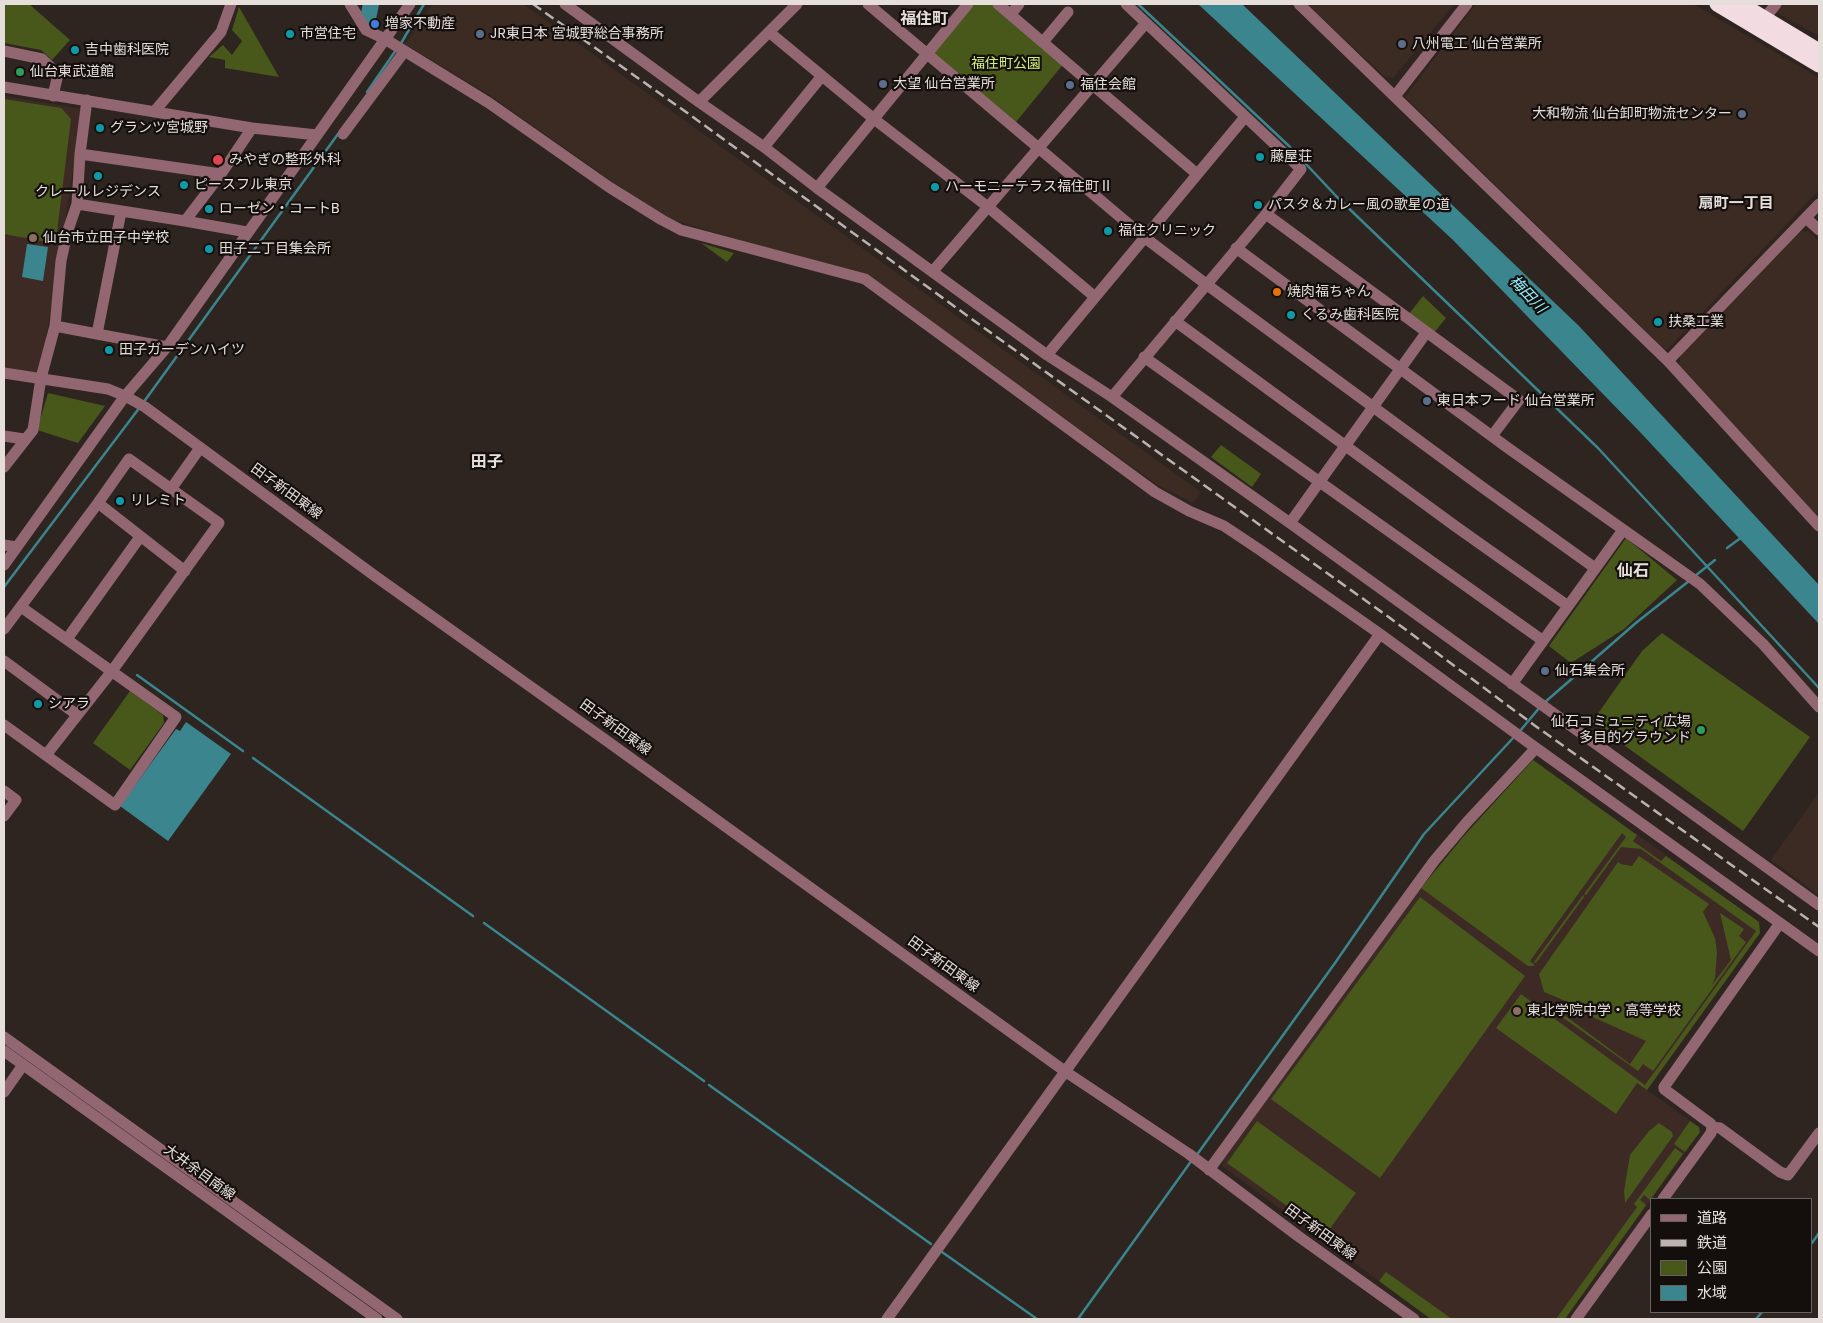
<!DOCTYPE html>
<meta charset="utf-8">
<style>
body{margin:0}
#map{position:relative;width:1823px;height:1323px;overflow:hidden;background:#2f2520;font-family:Poppins,"Noto Sans JP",sans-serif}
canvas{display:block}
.frame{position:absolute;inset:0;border:5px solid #e5dedb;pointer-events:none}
.legend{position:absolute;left:1650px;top:1198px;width:162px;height:115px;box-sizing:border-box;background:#140f0d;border:1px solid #68625f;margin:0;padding:6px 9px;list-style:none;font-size:15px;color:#e5dedb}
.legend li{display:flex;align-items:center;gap:10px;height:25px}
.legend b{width:25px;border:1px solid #68625f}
</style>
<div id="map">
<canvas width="1823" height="1323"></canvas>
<div class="frame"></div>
<ul class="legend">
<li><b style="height:6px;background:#926772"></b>道路</li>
<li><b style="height:6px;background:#bbb3b0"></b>鉄道</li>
<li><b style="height:14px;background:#48571a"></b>公園</li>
<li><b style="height:14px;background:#3a858e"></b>水域</li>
</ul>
</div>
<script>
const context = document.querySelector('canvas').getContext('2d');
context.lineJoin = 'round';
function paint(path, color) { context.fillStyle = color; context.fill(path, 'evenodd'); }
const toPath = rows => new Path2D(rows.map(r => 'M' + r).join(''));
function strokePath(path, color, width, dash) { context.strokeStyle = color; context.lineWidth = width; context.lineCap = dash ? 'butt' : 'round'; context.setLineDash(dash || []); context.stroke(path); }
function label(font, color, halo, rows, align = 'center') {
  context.font = font + ' Poppins,"Noto Sans JP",sans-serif'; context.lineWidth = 4.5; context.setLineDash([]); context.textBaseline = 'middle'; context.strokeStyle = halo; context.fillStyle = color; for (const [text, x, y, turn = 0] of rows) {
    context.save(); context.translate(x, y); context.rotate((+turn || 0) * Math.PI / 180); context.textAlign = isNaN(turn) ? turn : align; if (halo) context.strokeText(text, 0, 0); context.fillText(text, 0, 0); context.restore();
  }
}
paint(toPath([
 [433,4,523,4,1201,492,1193,503,1159,486,865,275,753,244,661,216,491,96,405,44],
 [1307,4,1454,4,1393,78,1384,76],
 [1476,4,1693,4,1819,78,1819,190,1668,349,1665,350,1405,97],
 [1779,4,1819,4,1819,36,1774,11],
 [1808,231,1819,241,1819,518,1679,365,1681,353,1797,232],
 [1819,792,1819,895,1771,860]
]), '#3b2b23');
paint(toPath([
 [4,96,83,109,41,369,36,373,4,368],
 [1533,760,1759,922,1760,933,1647,1090,1699,1127,1700,1132,1565,1319,1431,1319,1222,1166,1224,1163,1221,1160,1410,902,1463,837]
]), '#3d2a25');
paint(toPath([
 [4,4,29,4,70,40,52,60,41,50,4,43],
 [974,4,994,4,1065,62,1016,122,933,53],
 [239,7,279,77,225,68,225,60,209,57,223,45,232,55,242,41,232,30],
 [4,99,61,108,71,119,56,240,52,243,4,234],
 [701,243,734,253,727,262],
 [1423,296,1446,318,1433,334,1408,315],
 [48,393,105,406,78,443,37,430],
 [1221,445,1261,474,1252,487,1211,457],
 [1626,538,1677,580,1624,629,1571,663,1549,646],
 [1662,633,1810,737,1743,831,1592,722,1642,651],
 [130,691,163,715,164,723,130,770,93,743],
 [1533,760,1637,835,1633,841,1661,861,1666,856,1759,922,1760,933,1647,1090,1637,1083,1616,1114,1496,1028,1521,994,1645,1085,1756,931,1641,849,1621,847,1586,895,1584,894,1626,837,1622,833,1530,961,1535,965,1533,966,1528,966,1421,888,1463,837],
 [1639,856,1709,904,1703,912,1715,938,1717,952,1715,978,1712,985,1731,960,1720,913,1744,929,1739,936,1746,942,1653,1071,1643,1064,1638,1071,1551,1009,1552,1006,1630,1064,1646,1041,1586,1014,1587,1010,1544,992,1539,974,1618,862,1621,864,1632,866],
 [1583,895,1584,897,1536,963,1534,962],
 [1420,897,1525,976,1380,1178,1271,1099],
 [1257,1121,1356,1193,1326,1234,1227,1163],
 [1690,1121,1699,1127,1700,1132,1685,1152,1674,1144],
 [1659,1123,1672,1132,1673,1136,1625,1203,1624,1191,1630,1155,1649,1131],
 [1675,1148,1683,1154,1650,1200,1644,1195,1640,1200,1646,1205,1565,1319,1556,1319,1637,1207,1634,1204],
 [1386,1272,1452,1319,1431,1319,1379,1281]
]), '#48571a');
paint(toPath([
 [1198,4,1242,4,1579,326,1819,585,1819,624,1640,432,1453,240],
 [27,244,48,247,43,281,22,277],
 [186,722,231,754,168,841,120,806,176,729,180,731]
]), '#3a858e');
strokePath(toPath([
 [1138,4,1289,146,1337,197,1598,448,1819,688],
 [400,45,424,4],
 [367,92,396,50],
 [143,403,338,134],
 [1727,548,1742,537],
 [1695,576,1715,560],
 [4,587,140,407],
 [137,675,243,751],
 [1544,703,1637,622,1689,581],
 [1520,731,1540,707],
 [253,758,473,916],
 [484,923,704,1081],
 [709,1085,931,1244],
 [1196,1156,1335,963,1424,834,1514,737],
 [1812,1243,1819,1233],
 [942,1252,1037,1319],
 [1078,1319,1192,1160],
 [1756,1319,1762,1312]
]), '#3a858e', 2.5);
strokePath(toPath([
 [367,23,371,4]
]), '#3a858e', 16);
strokePath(toPath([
 [350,4,366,30,385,39,489,103,609,187,662,220,681,230,865,279,1155,492,1189,511,1224,526,1260,550,1380,634,1536,748,1819,951],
 [565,4,699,102,764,147,817,188,1047,355,1112,397,1290,523,1819,905],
 [868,4,1144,237,1206,284,1482,487,1595,568],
 [998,4,1197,174],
 [1299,4,1668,361,1819,526],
 [1011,14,1019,4],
 [1765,18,1776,4],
 [769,32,874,119,988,207,1095,297],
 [1043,42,1068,12],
 [4,51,42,59,58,74,53,96],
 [4,87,252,128,317,135],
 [1395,96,1467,4],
 [699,102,797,4],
 [154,112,221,32,231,4],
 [343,134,404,52],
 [764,147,822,76],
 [80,154,221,174,252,128],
 [817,188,968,4],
 [77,204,185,221,221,174],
 [121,212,97,334,167,347],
 [1266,214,1519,400,1492,436],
 [1806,218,1819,230],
 [185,221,247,232],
 [1236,248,1508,448,1700,584,1763,644,1819,707],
 [933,271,1146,23],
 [1175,321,1455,526,1568,606],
 [55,326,97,334],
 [1047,355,1245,117],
 [1144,357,1542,640],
 [1668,361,1819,204],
 [4,373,108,389,125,396,145,407,375,576,607,741,1066,1072,1189,1154,1298,1236,1414,1319],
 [1112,397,1266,214,1301,169,1126,4],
 [4,436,24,439],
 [4,467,33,430,41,378,55,326,61,261,67,233,77,204,80,154,87,100],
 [171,489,200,448],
 [98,503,185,571],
 [1290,523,1426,333],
 [4,545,16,547],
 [4,565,125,396,167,347,410,4],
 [4,629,98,503,129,459,219,523,112,671,46,755],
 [67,639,140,537],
 [4,661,76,714],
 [1512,684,1623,530],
 [4,725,115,805,176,717,21,607],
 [4,791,16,800,4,816],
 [4,1037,397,1319],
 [4,1051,377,1319],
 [4,1092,23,1065],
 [1712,1127,1720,1128,1780,1172,1788,1175,1819,1133],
 [1209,1170,1434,861,1467,822,1536,748],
 [1663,1199,1711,1133,1712,1127,1711,1124,1664,1089,1664,1087,1780,923],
 [887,1319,1380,634],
 [1576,1319,1652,1214]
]), '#926772', 11);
strokePath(toPath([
 [1717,4,1819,65],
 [1741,4,1819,51]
]), '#f2dce1', 15);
strokePath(toPath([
 [533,4,686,112,987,330,1390,618,1534,725,1819,927]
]), '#bbb3b0', 2.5, [10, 5]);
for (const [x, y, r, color] of [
 [375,24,5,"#3f7fe0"],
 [290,34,5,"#0f9aa8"],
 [480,34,5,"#5c6f8a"],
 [1402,44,5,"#5c6f8a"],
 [75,50,5,"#0f9aa8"],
 [20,72,5,"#2e9e5b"],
 [883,84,5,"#5c6f8a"],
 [1070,85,5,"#5c6f8a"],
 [1742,114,5,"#5c6f8a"],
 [100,128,5,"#0f9aa8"],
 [1260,157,5,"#0f9aa8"],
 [218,160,6,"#e0444e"],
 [98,176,5,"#0f9aa8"],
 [184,185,5,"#0f9aa8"],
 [935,187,5,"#0f9aa8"],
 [1258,205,5,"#0f9aa8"],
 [209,209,5,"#0f9aa8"],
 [1108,231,5,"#0f9aa8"],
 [33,238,5,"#8d6e63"],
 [209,249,5,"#0f9aa8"],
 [1277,292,5,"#e8710a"],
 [1291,315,5,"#0f9aa8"],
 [1658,322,5,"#0f9aa8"],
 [109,350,5,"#0f9aa8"],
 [1427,401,5,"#5c6f8a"],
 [120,501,5,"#0f9aa8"],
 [1545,671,5,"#5c6f8a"],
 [38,704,5,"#0f9aa8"],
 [1701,730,5,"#2e9e5b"],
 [1517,1011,5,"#8d6e63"]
]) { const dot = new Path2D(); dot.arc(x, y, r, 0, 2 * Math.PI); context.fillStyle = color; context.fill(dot); strokePath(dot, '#140f0d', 2); }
label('14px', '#e5dedb', '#140f0d', [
 ["増家不動産",385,24],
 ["市営住宅",300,34],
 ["JR東日本 宮城野総合事務所",490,34],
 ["八州電工 仙台営業所",1412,44],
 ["吉中歯科医院",85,50],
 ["仙台東武道館",30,72],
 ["大望 仙台営業所",893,84],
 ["福住会館",1080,85],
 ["大和物流 仙台卸町物流センター",1732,114,"right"],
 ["グランツ宮城野",110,128],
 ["藤屋荘",1270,157],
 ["みやぎの整形外科",229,160],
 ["ピースフル東京",194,185],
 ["ハーモニーテラス福住町Ⅱ",945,187],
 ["クレールレジデンス",98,192,"center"],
 ["パスタ＆カレー風の歌星の道",1268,205],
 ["ローゼン・コートB",219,209],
 ["福住クリニック",1118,231],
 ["仙台市立田子中学校",43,238],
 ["田子二丁目集会所",219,249],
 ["焼肉福ちゃん",1287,292],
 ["くるみ歯科医院",1301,315],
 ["扶桑工業",1668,322],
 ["田子ガーデンハイツ",119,350],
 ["東日本フード 仙台営業所",1437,401],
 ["リレミト",130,501],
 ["仙石集会所",1555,671],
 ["シアラ",48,704],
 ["仙石コミュニティ広場",1691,722,"right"],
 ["多目的グラウンド",1691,738,"right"],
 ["東北学院中学・高等学校",1527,1011]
], 'left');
label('14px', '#d2f377', '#140f0d', [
 ["福住町公園",1006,64]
]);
label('14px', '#e5dedb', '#140f0d', [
 ["田子新田東線",286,492,36],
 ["田子新田東線",615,728,36],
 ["田子新田東線",943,965,36],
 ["大井余目南線",199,1173,36],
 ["田子新田東線",1320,1233,36]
]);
label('bold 15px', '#e5dedb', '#140f0d', [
 ["扇町一丁目",1736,204]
]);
label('italic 15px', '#8ff0fc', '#140f0d', [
 ["梅田川",1527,295,46]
]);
label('bold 16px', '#e5dedb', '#140f0d', [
 ["福住町",924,20],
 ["田子",487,463],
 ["仙石",1633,572]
]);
</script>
